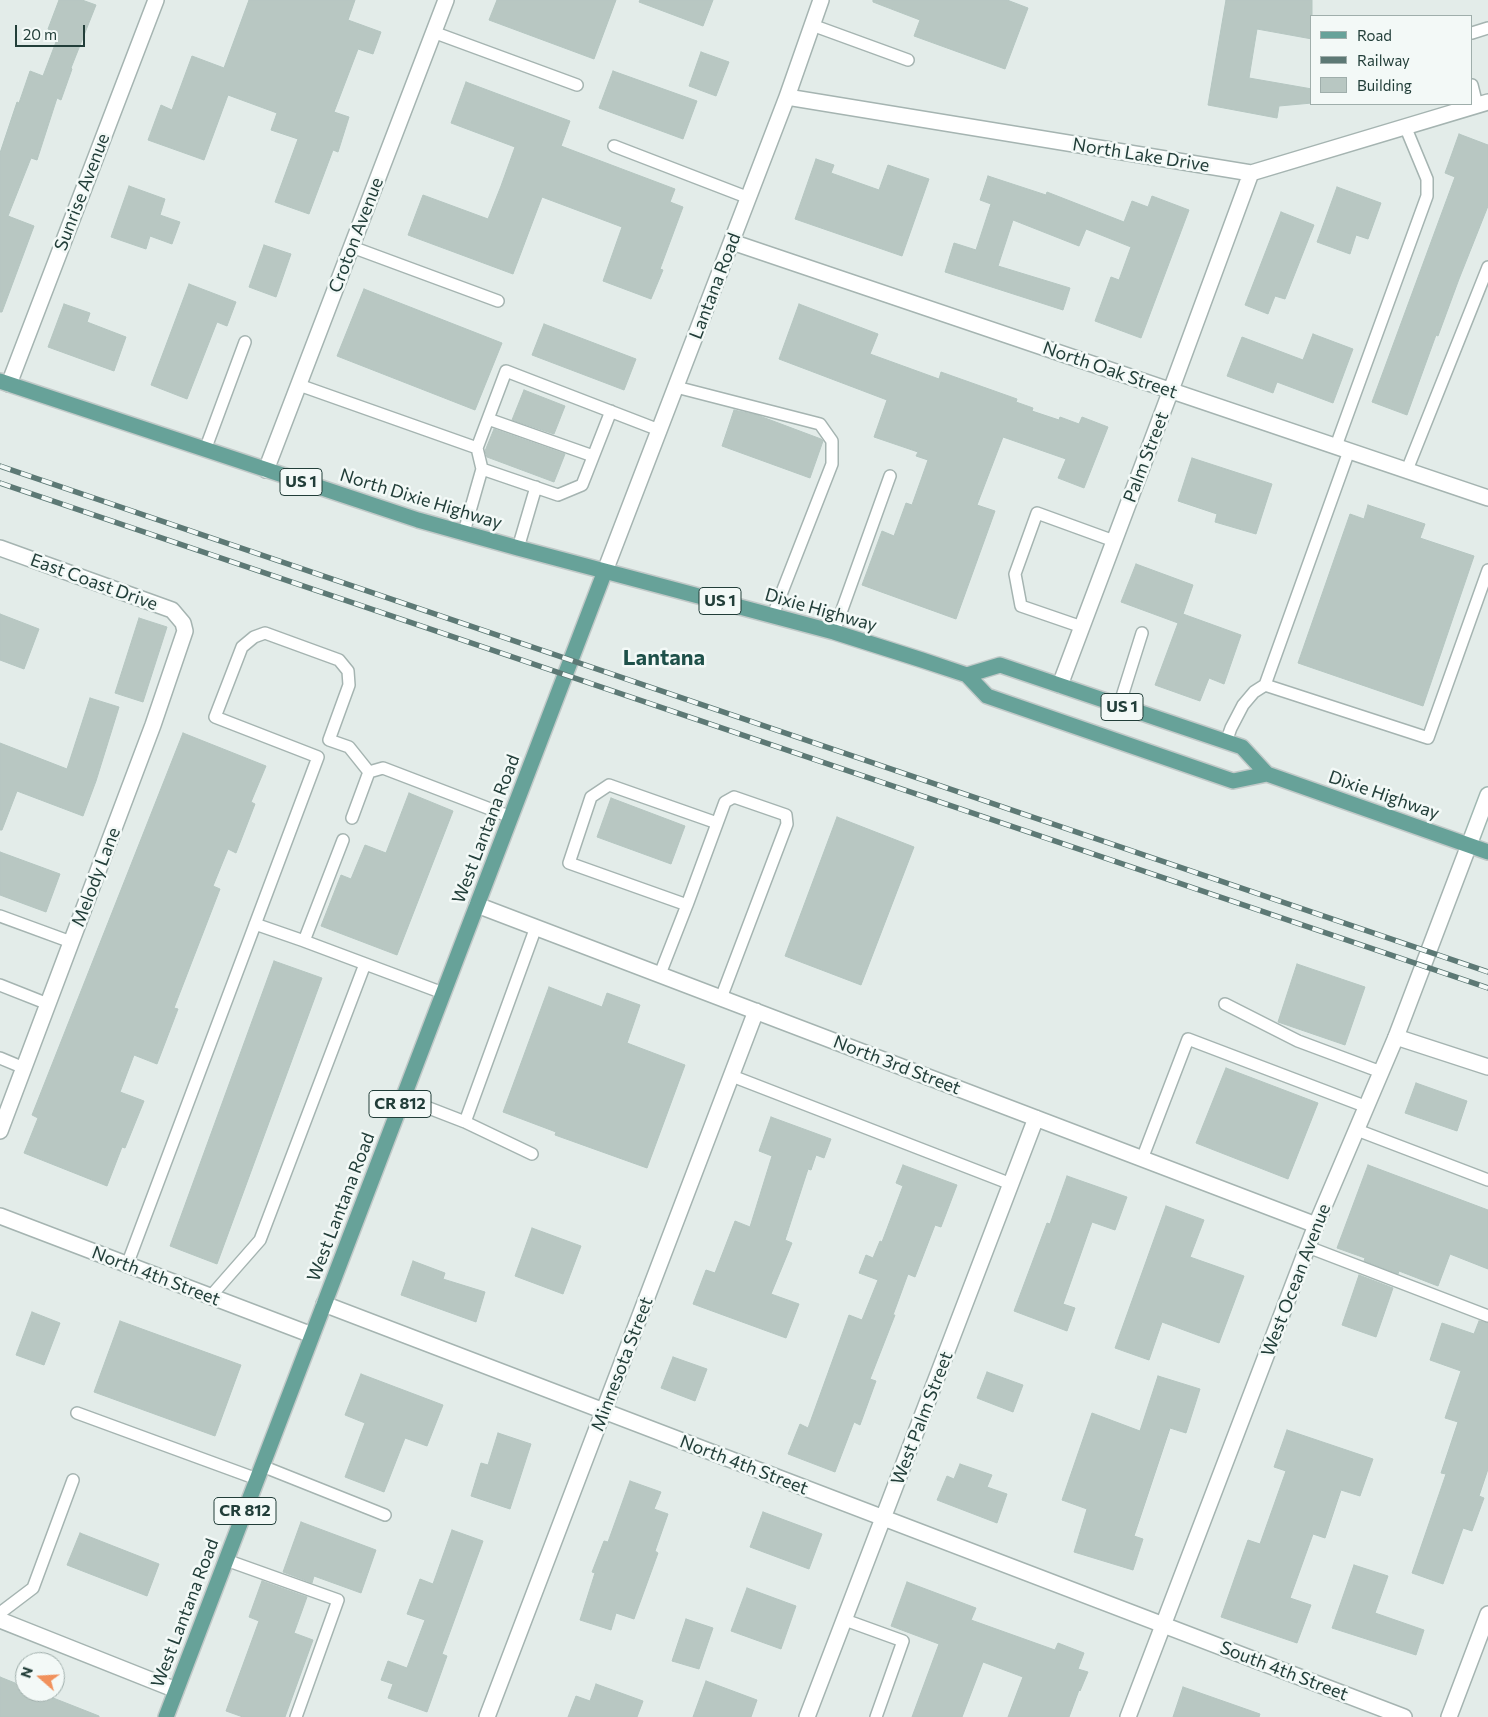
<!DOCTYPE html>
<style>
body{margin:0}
#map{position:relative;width:1488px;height:1717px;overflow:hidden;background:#e3ece9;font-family:Commissioner,sans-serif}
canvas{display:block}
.legend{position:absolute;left:1310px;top:15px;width:162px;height:90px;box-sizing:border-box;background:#f3f9f7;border:1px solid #9faeab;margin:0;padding:6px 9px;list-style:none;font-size:15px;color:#223e39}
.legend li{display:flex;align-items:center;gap:10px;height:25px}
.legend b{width:25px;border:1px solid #9faeab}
.north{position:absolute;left:15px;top:1652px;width:50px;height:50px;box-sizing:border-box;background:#f3f9f7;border:1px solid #9faeab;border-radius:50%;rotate:289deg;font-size:14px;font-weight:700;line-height:20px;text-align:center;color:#223e39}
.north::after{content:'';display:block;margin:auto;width:18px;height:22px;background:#f1915c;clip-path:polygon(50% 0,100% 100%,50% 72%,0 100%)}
.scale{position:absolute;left:15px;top:25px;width:70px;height:22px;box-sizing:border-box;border:2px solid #223e39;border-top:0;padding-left:6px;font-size:15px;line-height:18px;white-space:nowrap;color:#223e39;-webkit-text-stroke:4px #f3f9f7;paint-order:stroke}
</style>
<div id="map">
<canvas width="1488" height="1717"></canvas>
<ul class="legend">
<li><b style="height:6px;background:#67a299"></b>Road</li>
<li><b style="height:6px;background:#5d7975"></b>Railway</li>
<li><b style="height:14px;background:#b8c7c2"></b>Building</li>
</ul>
<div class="north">N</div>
<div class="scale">20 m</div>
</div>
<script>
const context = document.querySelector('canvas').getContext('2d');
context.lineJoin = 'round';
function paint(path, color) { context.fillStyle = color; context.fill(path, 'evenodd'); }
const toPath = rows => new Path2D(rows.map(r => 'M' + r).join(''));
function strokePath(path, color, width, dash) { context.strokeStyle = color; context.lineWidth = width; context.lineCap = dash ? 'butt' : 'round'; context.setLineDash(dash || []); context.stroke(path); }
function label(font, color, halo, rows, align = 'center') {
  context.font = font + ' Commissioner,sans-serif'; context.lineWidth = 5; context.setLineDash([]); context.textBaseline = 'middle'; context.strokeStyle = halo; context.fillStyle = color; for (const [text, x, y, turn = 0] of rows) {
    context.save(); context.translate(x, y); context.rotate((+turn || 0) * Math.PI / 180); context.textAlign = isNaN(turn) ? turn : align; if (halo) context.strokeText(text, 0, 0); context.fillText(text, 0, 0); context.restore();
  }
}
const building = toPath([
 [59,0,82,0,96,5,71,68,72,69,61,100,57,98,37,160,31,158,8,216,34,226,2,312,0,312,0,153,17,102,19,103,30,71,43,76,59,34,48,29,59,0],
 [249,0,355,0,348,20,381,32,373,54,358,49,334,112,349,117,338,152,333,150,309,214,275,202,298,139,271,130,277,113,228,95,204,160,148,140,161,105,172,110,192,56,224,68,249,0],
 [497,0,616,0,594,59,489,20,497,0],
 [640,0,713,0,703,26,639,2,640,0],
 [873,0,1007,0,1028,8,1005,69,914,36,920,20,873,2,873,0],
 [1226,0,1312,0,1312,39,1257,29,1249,78,1312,89,1312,103,1279,106,1277,118,1208,105,1226,0],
 [701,52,729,62,716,96,689,86,701,52],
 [613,71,697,101,683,139,599,108,613,71],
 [466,82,570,121,561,146,675,189,670,202,683,207,660,269,663,270,651,299,603,281,622,227,542,197,513,274,408,235,423,195,488,219,501,186,515,147,451,123,466,82],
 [1459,134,1488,145,1488,206,1459,279,1438,336,1436,335,1407,415,1372,402,1455,177,1445,173,1459,134],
 [816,159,834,165,831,173,879,190,888,165,929,179,902,256,795,219,816,159],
 [988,176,1046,195,1047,192,1124,222,1132,201,1148,207,1152,196,1189,210,1141,338,1095,321,1111,277,1119,280,1131,247,1086,229,1079,246,1013,220,998,266,1070,288,1063,310,945,272,954,243,976,250,991,204,980,200,988,176],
 [129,186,165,199,160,215,180,222,172,244,150,236,146,249,111,237,129,186],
 [1337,187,1381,203,1368,239,1356,235,1350,254,1317,242,1337,187],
 [1281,212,1314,225,1285,299,1275,296,1268,314,1245,305,1281,212],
 [264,245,291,254,276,297,249,287,264,245],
 [189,284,236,302,227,326,217,322,187,399,151,385,189,284],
 [364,289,502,343,475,410,337,356,364,289],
 [64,304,90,313,87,322,126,337,114,371,48,347,64,304],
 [799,304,878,334,870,354,939,379,941,372,1017,399,1016,402,1033,408,1032,411,1059,420,1060,417,1079,424,1082,417,1108,427,1084,488,1058,478,1066,459,1003,437,977,505,995,511,956,619,862,585,882,531,894,536,906,503,912,505,928,460,916,456,918,452,874,437,887,400,779,359,799,304],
 [544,324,636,359,624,390,532,355,544,324],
 [1313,334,1353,349,1333,403,1277,382,1273,393,1227,376,1242,337,1303,360,1313,334],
 [524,390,565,406,554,434,512,420,524,390],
 [734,410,757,415,821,439,823,441,810,478,722,446,734,410],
 [494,429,565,454,554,482,487,457,485,451,494,429],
 [1192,458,1272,484,1256,534,1215,522,1217,514,1178,501,1192,458],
 [1368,505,1425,524,1420,538,1474,556,1423,706,1298,663,1350,514,1364,519,1368,505],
 [1136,564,1193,585,1183,614,1241,635,1224,684,1209,678,1200,701,1155,685,1178,623,1121,602,1136,564],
 [0,614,39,629,24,669,0,660,0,614],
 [139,618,167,627,143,702,115,693,139,618],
 [90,698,119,707,96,781,83,816,17,791,2,830,0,830,0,743,67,769,90,698],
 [183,733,266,766,251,802,255,804,236,853,228,849,213,886,220,889,174,1008,178,1009,157,1064,134,1055,120,1092,144,1101,125,1148,122,1147,107,1186,24,1153,38,1118,32,1115,183,733],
 [409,793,453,811,397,955,321,926,341,875,351,879,365,845,386,853,409,793],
 [611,798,685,826,671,864,597,837,611,798],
 [837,817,914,847,861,985,785,956,837,817],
 [0,852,60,874,46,912,0,895,0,852],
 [274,961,322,978,217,1264,170,1246,274,961],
 [1297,964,1365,987,1345,1045,1278,1022,1297,964],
 [549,987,602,1007,607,993,640,1005,627,1043,685,1065,647,1168,555,1135,556,1132,503,1112,549,987],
 [1226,1068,1318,1103,1288,1179,1196,1143,1226,1068],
 [1416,1083,1467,1101,1457,1131,1405,1113,1416,1083],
 [771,1117,831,1139,824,1158,816,1155,811,1170,808,1169,785,1240,792,1243,771,1294,799,1304,786,1338,693,1304,706,1270,715,1273,735,1221,750,1227,772,1156,759,1151,771,1117],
 [903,1165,957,1185,941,1227,935,1225,915,1277,908,1274,893,1315,895,1315,870,1379,876,1381,860,1425,854,1422,835,1472,788,1454,800,1424,808,1428,849,1315,862,1320,878,1280,859,1273,866,1255,873,1258,880,1241,882,1242,903,1186,896,1183,903,1165],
 [1368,1165,1488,1210,1488,1269,1450,1254,1438,1286,1399,1271,1398,1274,1364,1261,1365,1258,1337,1248,1368,1165],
 [1067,1176,1127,1197,1115,1230,1092,1222,1063,1304,1075,1308,1067,1331,1014,1311,1047,1223,1050,1224,1067,1176],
 [1166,1206,1204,1220,1190,1257,1244,1276,1219,1343,1162,1322,1149,1360,1115,1348,1166,1206],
 [532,1228,581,1246,563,1294,515,1276,532,1228],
 [413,1261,445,1273,443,1279,485,1292,476,1322,401,1295,413,1261],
 [1359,1275,1393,1288,1376,1337,1342,1325,1359,1275],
 [32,1312,60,1323,44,1365,16,1355,32,1312],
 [120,1321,241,1365,215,1436,94,1392,120,1321],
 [1479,1321,1488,1323,1488,1469,1479,1496,1484,1498,1472,1531,1463,1528,1443,1584,1412,1573,1446,1474,1441,1473,1458,1422,1445,1418,1461,1371,1430,1360,1442,1323,1474,1334,1479,1321],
 [673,1357,707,1369,695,1401,661,1388,673,1357],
 [987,1372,1023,1385,1013,1412,977,1398,987,1372],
 [361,1374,443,1405,427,1446,405,1438,384,1492,345,1477,365,1423,345,1415,361,1374],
 [1158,1376,1200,1389,1186,1433,1170,1428,1134,1536,1143,1539,1133,1570,1074,1552,1087,1509,1062,1500,1092,1413,1140,1431,1158,1376],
 [1287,1430,1373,1459,1360,1496,1341,1490,1325,1538,1313,1534,1290,1598,1311,1605,1297,1643,1221,1617,1248,1540,1260,1544,1286,1471,1274,1467,1287,1430],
 [498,1433,531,1444,510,1509,471,1496,481,1463,488,1465,498,1433],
 [960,1464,992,1475,987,1487,1007,1494,997,1523,937,1500,947,1476,954,1479,960,1464],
 [630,1481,661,1492,654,1509,668,1514,655,1551,658,1553,634,1619,616,1613,611,1630,580,1620,595,1573,592,1572,604,1541,608,1542,630,1481],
 [763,1512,822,1534,809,1569,750,1547,763,1512],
 [301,1522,376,1550,361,1593,314,1576,312,1583,283,1572,301,1522],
 [452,1530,483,1541,442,1654,447,1656,427,1712,388,1698,393,1684,381,1680,388,1661,407,1668,425,1620,407,1614,420,1579,433,1584,452,1530],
 [80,1533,159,1564,147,1596,67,1565,80,1533],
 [1354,1565,1388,1576,1375,1613,1424,1630,1416,1655,1332,1628,1354,1565],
 [262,1581,307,1597,294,1633,313,1640,285,1717,243,1717,226,1711,259,1621,249,1617,262,1581],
 [907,1582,976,1608,971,1620,1055,1650,1058,1643,1084,1653,1078,1669,1088,1672,1080,1691,1079,1690,1069,1717,1008,1717,1023,1677,983,1662,962,1717,912,1717,939,1644,891,1626,907,1582],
 [747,1588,796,1606,781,1649,731,1631,747,1588],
 [686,1619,713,1628,699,1669,672,1661,686,1619],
 [0,1677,25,1687,25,1692,38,1692,99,1716,99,1717,0,1717,0,1677],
 [706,1681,757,1700,751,1717,693,1717,706,1681],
 [596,1684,643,1701,637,1717,568,1717,576,1696,590,1701,596,1684],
 [1183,1687,1260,1714,1259,1717,1173,1717,1183,1687]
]);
paint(building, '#b8c7c2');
strokePath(building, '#b5c6c1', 1);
const service = toPath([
 [812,25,908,60],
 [433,32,577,85],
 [1472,33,1488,28],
 [1472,85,1477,105],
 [614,146,749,198],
 [352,247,498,301],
 [299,385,477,448],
 [676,387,820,424,832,441,832,464,773,615],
 [488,419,593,456],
 [1336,446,1427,196,1427,179,1405,126],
 [205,450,245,342],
 [482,469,558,495,582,485,611,411],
 [1407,470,1488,267],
 [464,532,482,469,477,448,506,371,659,430],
 [518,548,536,487],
 [1082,627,1021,606,1015,574,1037,513,1114,541],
 [834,632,890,476],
 [1265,685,1428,738,1488,570],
 [1119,706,1142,633],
 [1226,742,1231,728,1243,705,1254,692,1265,685,1349,451],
 [352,818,369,772,383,768,511,817],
 [717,823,609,785,591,797,569,863,687,905,725,802,734,797,786,815,787,824,721,998],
 [343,840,304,941,443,993],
 [0,916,71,942],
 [255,924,304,941],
 [660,974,687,905],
 [0,985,48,1004],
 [1225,1004,1298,1041,1381,1072],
 [0,1058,24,1068],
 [732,1076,1011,1184],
 [403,1098,465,1122,532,1154],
 [465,1122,536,927],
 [1357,1130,1488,1180],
 [1142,1159,1188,1039,1367,1107],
 [1308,1247,1488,1316],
 [127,1265,318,757,215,717,242,647,254,637,265,633,339,660,348,671,349,685,329,740,349,747,369,772],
 [210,1297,260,1240,365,964],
 [77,1413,257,1479],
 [262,1466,385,1515],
 [226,1560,338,1600,296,1717],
 [0,1613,33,1588,73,1480],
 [845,1620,903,1641,876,1717]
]);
const minor = toPath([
 [787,97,1251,173,1488,102],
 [732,242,1488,498],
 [9,384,156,0],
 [266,470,446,0],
 [0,548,172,610,183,623,185,631,153,725,0,1131],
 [605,571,787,97,821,0],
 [1060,685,1171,390,1251,173],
 [477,905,1316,1225],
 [1396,1037,1488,1067],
 [0,1216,312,1335],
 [324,1304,1404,1717],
 [0,1620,176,1690],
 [487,1717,756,1011],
 [807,1717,1036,1118],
 [1449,1717,1488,1614]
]);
const tertiary = toPath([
 [1128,1717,1316,1225,1396,1037,1469,845]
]);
const secondary = toPath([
 [1469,845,1488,795]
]);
const primary = toPath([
 [0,381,418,520,518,548,834,632,922,660,967,675,987,696,1233,781,1267,774],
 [967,675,1000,665,1242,747,1267,774,1488,852],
 [166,1717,605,571]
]);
strokePath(service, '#a5b4b1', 14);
strokePath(minor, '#a5b4b1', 18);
strokePath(tertiary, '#a5b4b1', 18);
strokePath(secondary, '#a1b8b2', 18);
strokePath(primary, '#c1c9c8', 18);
strokePath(service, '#fff', 11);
strokePath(minor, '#fff', 15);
strokePath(tertiary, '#fff', 15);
strokePath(secondary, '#fff', 15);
strokePath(primary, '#67a299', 15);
const rail = toPath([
 [0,466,1488,972],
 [0,483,1488,988]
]);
strokePath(rail, '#5d7975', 5.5);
strokePath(rail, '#f3f9f7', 4, [11]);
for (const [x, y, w] of [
 [301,482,42],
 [720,601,42],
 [1122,707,42],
 [400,1104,62],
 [245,1511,62]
]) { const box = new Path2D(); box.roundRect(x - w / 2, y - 13.5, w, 27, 4); context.fillStyle = '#f3f9f7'; context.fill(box); strokePath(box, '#223e39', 1); }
label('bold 16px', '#223e39', null, [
 ["US 1",301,482],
 ["US 1",720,601],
 ["US 1",1122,707],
 ["CR 812",400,1104],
 ["CR 812",245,1511]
]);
label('18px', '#223e39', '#f3f9f7', [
 ["North Lake Drive",1141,155,9],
 ["Sunrise Avenue",82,192,-69],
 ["Croton Avenue",356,235,-69],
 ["Lantana Road",715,286,-69],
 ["North Oak Street",1110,370,19],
 ["Palm Street",1146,457,-69],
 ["North Dixie Highway",421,499,17],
 ["East Coast Drive",94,582,20],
 ["Dixie Highway",821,610,16],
 ["Dixie Highway",1384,795,19],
 ["West Lantana Road",486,829,-69],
 ["Melody Lane",96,877,-69],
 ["North 3rd Street",897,1065,21],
 ["West Lantana Road",341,1207,-69],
 ["North 4th Street",156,1276,21],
 ["West Ocean Avenue",1296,1280,-69],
 ["Minnesota Street",622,1364,-69],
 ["West Palm Street",922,1418,-69],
 ["North 4th Street",744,1465,21],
 ["West Lantana Road",185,1613,-69],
 ["South 4th Street",1284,1671,21]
]);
label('bold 22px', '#1e5049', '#f3f9f7', [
 ["Lantana",664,658]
]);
</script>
